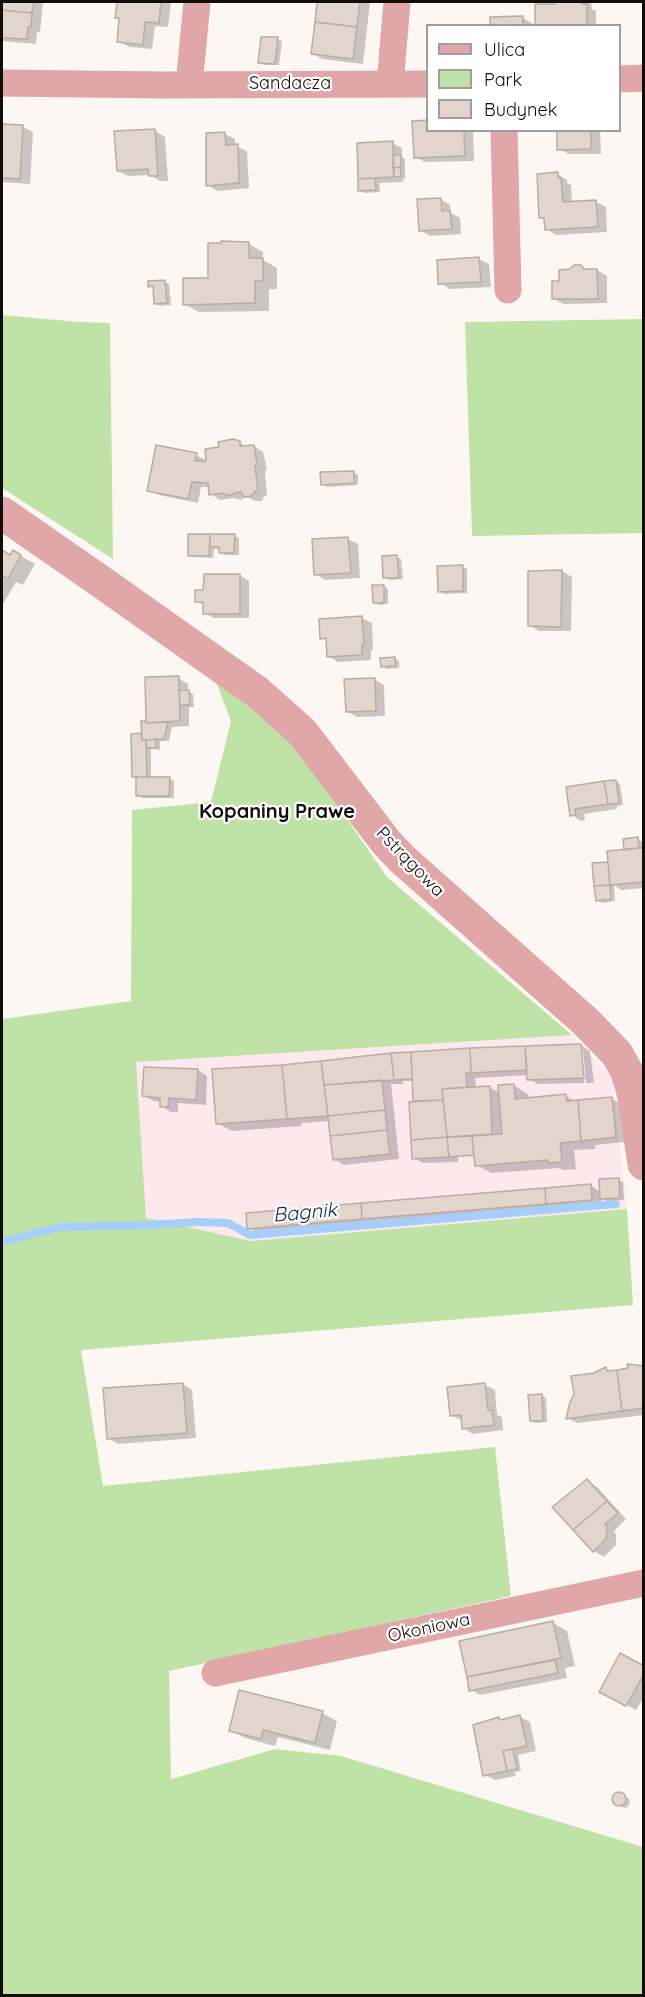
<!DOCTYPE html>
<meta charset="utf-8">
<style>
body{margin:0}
#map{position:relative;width:645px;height:1997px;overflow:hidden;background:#fdf7f4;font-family:Quicksand,sans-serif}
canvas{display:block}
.frame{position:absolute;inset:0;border:3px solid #120d0a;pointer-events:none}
.legend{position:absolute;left:426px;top:24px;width:195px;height:108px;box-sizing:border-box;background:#fff;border:2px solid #a09e9d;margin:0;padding:8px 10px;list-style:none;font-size:18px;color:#120d0a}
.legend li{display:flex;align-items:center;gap:12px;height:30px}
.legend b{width:30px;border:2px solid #a09e9d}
</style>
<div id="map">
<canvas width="645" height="1997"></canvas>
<div class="frame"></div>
<ul class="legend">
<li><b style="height:8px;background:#e1a6a8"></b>Ulica</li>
<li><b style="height:16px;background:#bfe3a7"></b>Park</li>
<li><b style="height:16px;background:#e3d5cc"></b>Budynek</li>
</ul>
</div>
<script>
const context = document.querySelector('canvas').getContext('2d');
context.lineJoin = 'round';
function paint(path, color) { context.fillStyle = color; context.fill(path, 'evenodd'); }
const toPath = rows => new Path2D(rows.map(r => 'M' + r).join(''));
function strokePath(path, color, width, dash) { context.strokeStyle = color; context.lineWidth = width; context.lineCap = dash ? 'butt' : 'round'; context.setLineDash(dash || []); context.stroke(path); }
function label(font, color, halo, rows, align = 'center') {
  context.font = font + ' Quicksand,sans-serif'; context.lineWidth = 4.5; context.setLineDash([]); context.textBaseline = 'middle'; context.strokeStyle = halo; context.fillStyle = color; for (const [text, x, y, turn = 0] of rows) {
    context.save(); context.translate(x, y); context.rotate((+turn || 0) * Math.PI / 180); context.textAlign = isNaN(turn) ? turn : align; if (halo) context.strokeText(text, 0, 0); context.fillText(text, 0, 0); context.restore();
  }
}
paint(toPath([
 [572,1035,612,1078,627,1209,251,1241,146,1219,135,1062]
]), '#fde8ee');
paint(toPath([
 [2,315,79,322,110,323,113,559,2,488],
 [643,319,643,533,472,536,465,322],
 [214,677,300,751,387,877,572,1035,136,1062,146,1218,251,1241,627,1209,633,1305,81,1350,103,1486,495,1447,511,1596,169,1671,171,1779,275,1749,341,1756,643,1847,643,1995,2,1995,2,1019,131,1001,132,810,211,802,231,721]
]), '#bfe3a7');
paint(toPath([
 [2,2,43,3,40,32,37,32,36,44,2,41],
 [119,2,171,2,168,27,155,26,152,49,129,47,119,41,121,19,117,17],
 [318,2,370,2,363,64,322,59,312,53],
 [556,2,591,2,592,9,596,11,596,26,536,26,556,6],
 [523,18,533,24,533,26,491,26],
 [277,39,282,41,279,65,264,65,259,63],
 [2,126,23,127,33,132,30,184,2,182],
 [428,130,473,130,474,161,425,162,415,157],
 [558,130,600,130,601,154,569,154,559,149],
 [155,131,165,137,168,181,160,181,150,175,128,176,118,171],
 [225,134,235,139,235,146,247,151,249,188,217,191,208,185],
 [392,143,402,148,402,157,405,159,405,179,403,179,403,182,379,183,380,192,364,193,360,190],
 [557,174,567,180,567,183,571,185,572,203,596,202,606,207,607,232,556,235,546,229,546,220,540,217],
 [440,199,450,205,451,213,460,218,461,234,430,236,420,230],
 [249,244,263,252,263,260,277,268,277,289,269,289,269,311,199,312,184,304],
 [479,259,489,264,491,287,450,289,440,283],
 [580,267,587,270,597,270,607,276,607,303,564,304,554,299,561,283,571,271],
 [165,282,169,284,171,305,160,306,156,303,155,289,150,286],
 [239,442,247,447,254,446,263,452,267,469,265,472,267,496,264,496,262,501,255,501,248,497,243,498,242,500,234,498,220,500,211,494,210,487,201,487,198,503,159,495,149,490,196,455,208,461,221,449],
 [353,472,358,475,358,485,327,487,322,484],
 [190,535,235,536,239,538,239,555,225,555,220,552,220,549,214,549,213,558,194,557,189,555],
 [348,539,358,544,360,578,325,580,316,574],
 [2,552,11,557,14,552,35,564,23,585,16,582,3,604,2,603],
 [397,557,401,559,403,579,389,580,385,577],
 [463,567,467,569,467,593,444,594,439,591],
 [562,571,572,577,571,631,539,631,529,625],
 [239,575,249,581,249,618,214,618,205,613,205,606,196,601,205,592],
 [384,586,388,589,388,604,379,605,374,602],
 [362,618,372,623,373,650,371,650,371,660,338,662,328,656,327,641,321,638],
 [394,658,399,661,399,668,387,669,382,666],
 [178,678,188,684,188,691,193,694,194,707,189,707,189,726,172,727,169,741,160,741,160,750,151,749,151,778,169,779,174,781,174,798,142,798,137,795,137,778,134,776,133,735,143,735,143,723,148,723],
 [374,679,384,685,385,716,357,717,347,711],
 [616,781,620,784,623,805,617,806,617,809,584,814,585,820,581,821,572,815,568,788],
 [638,839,642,842,644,849,644,888,621,890,614,885,615,901,602,903,597,900,609,863],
 [581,1045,590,1051,594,1083,586,1083,583,1049,580,1049,584,1083,538,1084,529,1079,529,1075,475,1078,476,1088,489,1087,500,1093,513,1085,528,1094,528,1099,566,1096,576,1102,612,1099,621,1104,625,1142,595,1145,595,1149,574,1150,576,1169,564,1170,559,1168,491,1173,477,1165,476,1157,458,1158,458,1162,423,1163,414,1158,414,1081,403,1081,403,1084,391,1084,399,1159,344,1165,334,1159,330,1121,301,1123,301,1126,232,1131,217,1123,282,1066,411,1054],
 [482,1153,482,1156,458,1158,458,1155],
 [198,1070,207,1076,206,1105,178,1103,178,1112,171,1112,161,1106,161,1102,154,1101,144,1096],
 [618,1180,623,1182,624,1200,606,1201,601,1197,601,1205,559,1208,560,1211,378,1226,373,1224,258,1233,249,1228,590,1185,601,1192],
 [644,1368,644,1415,577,1423,568,1418,595,1374,606,1369,612,1372],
 [183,1384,192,1390,196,1438,118,1444,108,1438],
 [485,1385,495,1390,497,1415,502,1417,503,1430,473,1434,463,1428,463,1421,451,1415],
 [541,1395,546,1398,547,1422,535,1423,531,1421],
 [587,1481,597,1487,626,1519,614,1531,616,1534,616,1545,604,1557,594,1551],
 [553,1623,567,1631,575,1666,565,1668,567,1678,480,1695,471,1690,461,1642],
 [644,1668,644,1697,636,1710,601,1691],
 [322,1713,337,1721,330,1750,278,1737,275,1746,245,1738,230,1730],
 [520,1717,530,1722,536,1751,518,1755,521,1771,515,1772,516,1776,495,1780,485,1775,499,1719,503,1721],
 [620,1794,629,1799,630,1803,628,1807,624,1808,614,1802,615,1795]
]), '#0003');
strokePath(toPath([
 [2,1242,60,1227,150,1225,198,1222,228,1223,250,1235,616,1204]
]), '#a6cefb', 8);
const building = toPath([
 [2,2,34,2,32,13,2,10,2,2],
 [117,2,161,2,159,23,145,22,143,45,117,42,119,18,115,18,117,2],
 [317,2,360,2,357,27,315,22,317,2],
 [555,2,582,2,582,4,587,4,587,26,535,26,535,4,555,4,555,2],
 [2,10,32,13,31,27,28,27,27,39,2,38,2,10],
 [523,16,523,26,490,26,490,17,523,16],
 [315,22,357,27,353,59,311,54,315,22],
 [261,37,278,37,275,64,258,63,261,37],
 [428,120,428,130,464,130,465,156,414,158,412,121,428,120],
 [2,124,23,125,20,179,2,178,2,124],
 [155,129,158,176,149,176,148,169,117,171,114,131,155,129],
 [591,130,591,149,557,150,557,130,591,130],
 [225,132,226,145,238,144,239,183,206,186,206,133,225,132],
 [393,141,394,177,358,179,357,143,393,141],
 [393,155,401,155,401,167,393,168,393,155],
 [401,167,401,177,394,177,393,168,401,167],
 [558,172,558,178,561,178,563,202,596,200,598,227,545,230,544,218,539,218,537,174,558,172],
 [375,178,376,190,358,191,358,179,375,178],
 [441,198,442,211,450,211,452,229,419,231,417,199,441,198],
 [221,241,249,242,249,258,263,258,263,281,255,281,255,303,183,305,183,278,208,278,208,243,221,243,221,241],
 [479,257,481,282,438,284,437,260,479,257],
 [574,265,581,265,584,269,597,269,598,299,552,299,552,281,559,281,559,270,570,269,574,265],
 [165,280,167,303,154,304,153,286,148,287,148,281,165,280],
 [233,439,240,441,240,446,254,445,257,464,255,466,258,491,255,491,252,496,244,497,241,492,234,493,232,495,226,495,224,493,209,495,208,483,192,482,188,499,147,491,156,445,197,453,195,461,206,461,205,449,219,447,218,442,233,439],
 [354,471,354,483,321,485,320,472,354,471],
 [188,534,210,534,209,556,188,556,188,534],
 [210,534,235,534,234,553,219,553,219,547,210,547,210,534],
 [348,537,351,573,314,575,312,539,348,537],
 [2,550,10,555,13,550,21,555,8,579,2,575,2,550],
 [397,555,399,578,383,578,382,556,397,555],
 [463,565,463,591,438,592,437,566,463,565],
 [562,570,561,627,528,626,528,571,562,570],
 [204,574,240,574,240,614,203,614,203,602,195,602,195,590,203,590,204,574],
 [372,585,384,585,384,603,373,603,372,585],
 [362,616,364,645,362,645,362,655,327,657,326,638,320,639,319,619,362,616],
 [395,657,395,666,381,667,380,658,395,657],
 [179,676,180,721,146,723,145,677,179,676],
 [375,678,376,711,346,712,344,679,375,678],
 [179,690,189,690,190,705,180,705,179,690],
 [141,721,146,721,146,723,168,722,164,739,142,740,141,721],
 [141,733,142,740,146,740,147,777,132,777,131,734,141,733],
 [156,739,156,748,147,748,146,740,156,739],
 [136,777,170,777,169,796,136,796,136,777],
 [616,780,619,803,608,804,604,781,616,780],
 [604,781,608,804,575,809,576,815,570,816,566,787,604,781],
 [638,837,639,848,624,850,623,839,638,837],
 [639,848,644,848,644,882,610,885,607,851,639,848],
 [608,862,610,885,594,886,592,863,608,862],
 [610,885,611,899,596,901,594,886,610,885],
 [581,1044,584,1078,527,1080,525,1046,581,1044],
 [525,1046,527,1070,471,1073,470,1048,525,1046],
 [470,1048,471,1073,466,1073,467,1087,442,1089,443,1100,413,1101,411,1052,470,1048],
 [411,1052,412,1079,394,1080,391,1053,411,1052],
 [391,1053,394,1080,324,1085,321,1061,391,1053],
 [321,1061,328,1116,287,1119,282,1065,321,1061],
 [282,1065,287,1119,216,1124,212,1069,282,1065],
 [144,1067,198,1069,196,1100,169,1098,168,1107,160,1107,160,1098,142,1096,144,1067],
 [382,1080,385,1110,328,1116,324,1085,382,1080],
 [514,1084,515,1099,566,1094,567,1101,578,1100,581,1141,560,1143,562,1162,548,1163,548,1160,475,1166,472,1136,502,1134,498,1085,514,1084],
 [490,1086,492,1134,447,1137,442,1089,490,1086],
 [612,1097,616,1137,581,1141,578,1100,612,1097],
 [443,1100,447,1137,411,1140,409,1102,443,1100],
 [385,1110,387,1130,330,1136,328,1116,385,1110],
 [387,1130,390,1154,333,1160,330,1136,387,1130],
 [472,1136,474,1155,449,1157,447,1137,472,1136],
 [447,1137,449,1157,412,1159,411,1140,447,1137],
 [619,1178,620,1198,600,1199,599,1179,619,1178],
 [591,1184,592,1200,546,1204,545,1188,591,1184],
 [545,1188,546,1204,362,1219,361,1203,545,1188],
 [361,1203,362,1219,293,1225,292,1209,361,1203],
 [292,1209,293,1225,247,1229,246,1213,292,1209],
 [627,1364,644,1366,644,1408,622,1411,617,1370,628,1368,627,1364],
 [606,1367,607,1371,617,1370,622,1411,566,1419,570,1402,574,1394,571,1376,594,1373,606,1367],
 [183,1383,187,1433,107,1439,103,1388,183,1383],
 [485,1383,488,1410,492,1410,494,1425,462,1429,461,1415,450,1416,447,1387,485,1383],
 [542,1394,543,1421,530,1421,528,1395,542,1394],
 [587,1479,607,1501,573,1530,552,1507,587,1479],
 [607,1501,618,1513,605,1524,607,1527,606,1539,593,1552,573,1530,607,1501],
 [553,1621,561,1658,467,1677,459,1641,553,1621],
 [620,1653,644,1666,644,1674,626,1706,599,1692,620,1653],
 [555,1660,558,1673,469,1691,467,1677,555,1660],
 [239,1690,323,1711,315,1743,263,1730,261,1739,229,1731,239,1690],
 [520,1715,527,1746,503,1751,507,1771,483,1776,473,1725,499,1717,500,1720,520,1715],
 [513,1749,517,1769,507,1771,503,1751,513,1749],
 '612 1799a7 7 0 1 1 14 0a7 7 0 1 1-14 0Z'
]);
paint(building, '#e3d5cc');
strokePath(building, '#b9aca3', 1.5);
strokePath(toPath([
 [620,79,644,78],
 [2,83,162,85,428,84],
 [390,84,397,2],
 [189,85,197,2],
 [504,130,508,290],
 [215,1673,644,1583]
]), '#e1a6a8', 27);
strokePath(toPath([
 [2,513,100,581,257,692,302,732,386,842,402,859,586,1022,617,1054,627,1072,633,1092,644,1164]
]), '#e1a6a8', 33);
label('18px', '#120d0a', '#fff', [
 ["Sandacza",290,84],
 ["Pstrągowa",410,862,46],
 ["Okoniowa",429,1628,-12]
]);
label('bold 20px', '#120d0a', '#fff', [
 ["Kopaniny Prawe",277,812]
]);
label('italic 20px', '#082c4f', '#fff', [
 ["Bagnik",305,1213,-5]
]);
</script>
